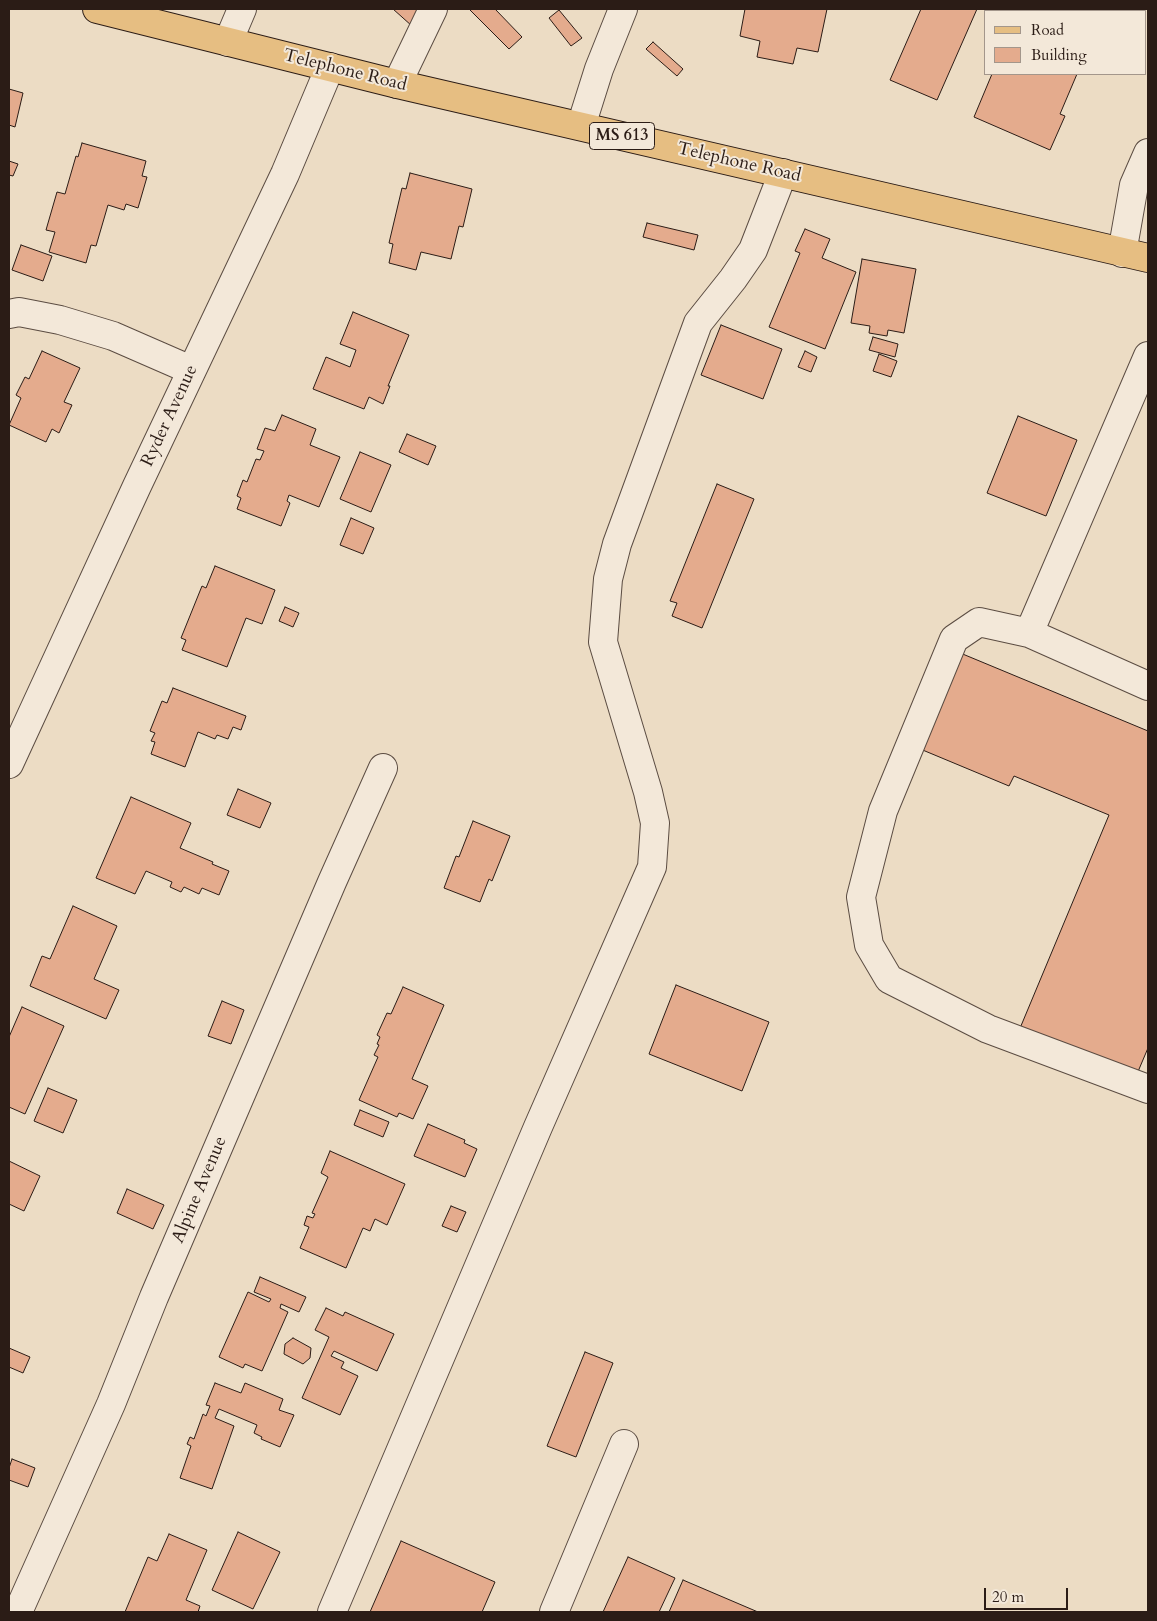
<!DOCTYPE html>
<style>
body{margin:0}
#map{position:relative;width:1157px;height:1621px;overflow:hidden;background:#ecdcc4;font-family:Cardo,serif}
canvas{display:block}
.frame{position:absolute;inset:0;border:10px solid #2b1c16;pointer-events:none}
.legend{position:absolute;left:984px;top:10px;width:162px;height:65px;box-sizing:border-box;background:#f3e8d9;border:1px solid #a3968b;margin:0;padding:6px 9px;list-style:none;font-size:15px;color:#2b1c16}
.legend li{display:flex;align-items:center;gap:10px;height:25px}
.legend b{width:25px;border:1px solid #a3968b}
.scale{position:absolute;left:984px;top:1588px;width:84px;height:22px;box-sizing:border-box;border:2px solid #2b1c16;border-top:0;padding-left:6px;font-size:15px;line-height:18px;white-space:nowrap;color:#2b1c16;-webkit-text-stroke:4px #f3e8d9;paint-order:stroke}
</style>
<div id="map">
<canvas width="1157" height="1621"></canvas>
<div class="frame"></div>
<ul class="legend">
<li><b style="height:6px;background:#e6be82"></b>Road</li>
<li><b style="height:14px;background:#e4ab8d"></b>Building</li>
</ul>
<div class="scale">20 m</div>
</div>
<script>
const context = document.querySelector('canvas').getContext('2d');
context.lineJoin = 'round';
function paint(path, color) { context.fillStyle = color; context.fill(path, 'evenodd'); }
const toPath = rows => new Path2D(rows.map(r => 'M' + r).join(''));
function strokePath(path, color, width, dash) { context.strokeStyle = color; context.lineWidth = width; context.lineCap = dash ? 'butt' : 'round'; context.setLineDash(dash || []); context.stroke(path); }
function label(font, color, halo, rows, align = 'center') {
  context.font = font + ' Cardo,serif'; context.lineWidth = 4; context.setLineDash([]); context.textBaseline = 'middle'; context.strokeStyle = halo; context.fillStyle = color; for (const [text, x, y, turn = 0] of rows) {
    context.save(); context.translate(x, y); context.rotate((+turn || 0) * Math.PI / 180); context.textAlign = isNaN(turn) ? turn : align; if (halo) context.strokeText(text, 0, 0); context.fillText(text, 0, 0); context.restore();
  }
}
const building = toPath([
 [393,9,417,9,423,14,412,26,393,9],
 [469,9,495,9,522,37,509,49,469,9],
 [745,9,827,9,818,52,797,48,793,64,757,57,760,41,740,36,745,9],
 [921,9,977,9,937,100,890,80,921,9],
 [1020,9,1105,9,1104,11,1019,11,1020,9],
 [559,10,582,38,571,46,549,18,559,10],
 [653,42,683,69,677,76,646,49,653,42],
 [992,74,1077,74,1060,114,1065,116,1050,150,974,117,992,74],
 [9,89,23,93,15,127,9,125,9,89],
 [82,143,146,161,142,176,147,177,138,208,126,204,124,210,108,205,96,246,91,245,86,263,49,252,55,232,46,230,57,192,65,194,76,156,78,157,82,143],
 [9,161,18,164,13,176,9,175,9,161],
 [410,173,472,189,463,227,459,226,451,259,421,252,416,270,389,263,393,244,389,243,402,188,406,189,410,173],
 [647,223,698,235,694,250,643,237,647,223],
 [805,229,830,239,822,258,856,272,825,349,769,327,800,253,795,251,805,229],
 [21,245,52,256,43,281,12,270,21,245],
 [862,259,916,269,904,333,888,330,887,336,869,333,870,326,851,323,862,259],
 [353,312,409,335,388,386,390,386,383,404,369,397,364,409,313,389,326,357,350,367,356,350,340,344,353,312],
 [721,325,782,349,763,399,701,375,721,325],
 [873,337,898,344,895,357,869,350,873,337],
 [42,351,80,368,64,402,72,405,59,433,52,429,46,442,9,425,21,398,16,395,25,377,29,379,42,351],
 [805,351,817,357,811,372,798,367,805,351],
 [879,354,897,361,891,377,873,371,879,354],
 [282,415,316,429,310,445,340,457,319,507,289,495,287,501,290,503,281,526,237,509,241,498,237,496,243,480,247,482,256,459,260,460,264,451,257,449,265,428,275,431,282,415],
 [1018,416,1077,440,1046,516,987,493,1018,416],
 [407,434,436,446,428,465,399,452,407,434],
 [360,452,391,465,371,512,340,499,360,452],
 [717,484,754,499,702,628,672,616,677,603,670,601,717,484],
 [351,518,374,528,363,554,340,545,351,518],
 [215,566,275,590,262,624,246,618,227,667,182,650,186,640,181,638,202,586,206,588,215,566],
 [285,607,299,613,293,627,279,621,285,607],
 [953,650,1148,731,1148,1048,1134,1081,1018,1033,1109,815,1014,776,1009,786,913,746,953,650],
 [173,688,246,716,241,730,233,727,228,739,217,735,215,739,198,732,185,767,151,754,155,742,151,741,155,733,150,731,162,701,167,703,173,688],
 [238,789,271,803,260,828,227,815,238,789],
 [131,797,191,823,180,848,213,862,212,864,229,871,219,895,202,888,199,894,184,887,181,892,170,887,172,882,146,871,135,894,96,878,131,797],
 [473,821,510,836,492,881,489,879,480,902,444,888,456,856,459,857,473,821],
 [73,906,117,926,94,979,119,990,106,1019,30,986,42,956,50,959,73,906],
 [676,985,769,1022,742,1091,649,1054,676,985],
 [403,987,444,1005,412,1079,428,1086,413,1119,399,1113,397,1117,359,1100,378,1057,374,1055,379,1045,377,1044,380,1037,377,1035,387,1013,391,1014,403,987],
 [222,1001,244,1010,231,1044,208,1036,222,1001],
 [22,1007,64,1026,25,1114,9,1107,9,1037,22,1007],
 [48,1088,77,1100,63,1133,34,1121,48,1088],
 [360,1110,389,1122,383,1137,354,1125,360,1110],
 [428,1124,465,1140,464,1143,477,1149,465,1177,414,1156,428,1124],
 [330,1151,405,1184,387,1225,375,1219,370,1231,363,1228,346,1268,300,1248,309,1227,304,1225,307,1216,313,1218,315,1214,312,1213,328,1177,321,1173,330,1151],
 [9,1161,40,1176,24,1211,9,1204,9,1161],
 [127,1189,164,1205,153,1229,117,1213,127,1189],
 [451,1206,466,1212,457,1232,442,1226,451,1206],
 [260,1277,306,1297,299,1312,281,1304,280,1308,288,1312,262,1371,245,1364,243,1368,219,1357,248,1292,269,1302,271,1299,254,1292,260,1277],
 [326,1308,343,1316,345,1312,394,1334,377,1371,334,1351,331,1356,344,1362,341,1368,358,1376,340,1415,302,1398,329,1337,315,1330,326,1308],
 [293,1338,311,1348,310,1358,303,1364,284,1354,285,1344,293,1338],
 [9,1348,30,1357,23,1373,9,1367,9,1348],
 [585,1352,613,1363,576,1457,547,1446,585,1352],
 [215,1383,241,1393,245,1383,283,1399,279,1410,294,1415,280,1447,261,1439,262,1437,254,1433,257,1425,219,1409,215,1418,234,1426,212,1489,180,1478,191,1446,187,1444,190,1437,194,1439,203,1414,206,1416,210,1406,206,1405,215,1383],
 [12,1459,35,1468,28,1487,9,1480,9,1468,12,1459],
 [238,1532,280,1552,253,1609,212,1590,238,1532],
 [169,1534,207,1550,186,1600,200,1606,198,1612,125,1612,148,1557,157,1561,169,1534],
 [401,1541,495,1582,482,1612,370,1612,401,1541],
 [628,1557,675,1578,659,1612,603,1612,628,1557],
 [683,1580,758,1612,669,1612,683,1580]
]);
paint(building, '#e4ab8d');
strokePath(building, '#2b1c16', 1);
const minor = toPath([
 [228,42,242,9],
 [397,84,433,9],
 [581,126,599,69,623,9],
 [1122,253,1134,185,1148,153],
 [9,314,19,312,60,320,113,336,191,370],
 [1148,356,1029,633,1148,686],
 [1029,633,979,622,954,639,883,811,861,897,869,945,889,979,988,1029,1148,1089],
 [9,764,137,486,285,174,330,67],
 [18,1612,111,1404,154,1297,332,882,383,768],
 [332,1612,538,1127,652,867,655,823,648,792,603,642,608,579,617,544,698,323,733,279,753,250,783,173],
 [554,1612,624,1444]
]);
const major = toPath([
 [97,9,397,84,1148,258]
]);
strokePath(minor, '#5b4c42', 30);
strokePath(major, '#2b1c16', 30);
strokePath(minor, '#f3e8d9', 28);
strokePath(major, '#e6be82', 28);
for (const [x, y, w] of [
 [622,136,65]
]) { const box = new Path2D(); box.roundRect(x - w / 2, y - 13.5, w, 27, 4); context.fillStyle = '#f3e8d9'; context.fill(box); strokePath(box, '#2b1c16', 1); }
label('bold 16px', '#2b1c16', null, [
 ["MS 613",622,136]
]);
label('18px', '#2b1c16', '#f3e8d9', [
 ["Telephone Road",345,71,14],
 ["Telephone Road",739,163,13],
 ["Ryder Avenue",170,416,-65],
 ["Alpine Avenue",200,1190,-67]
]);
</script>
